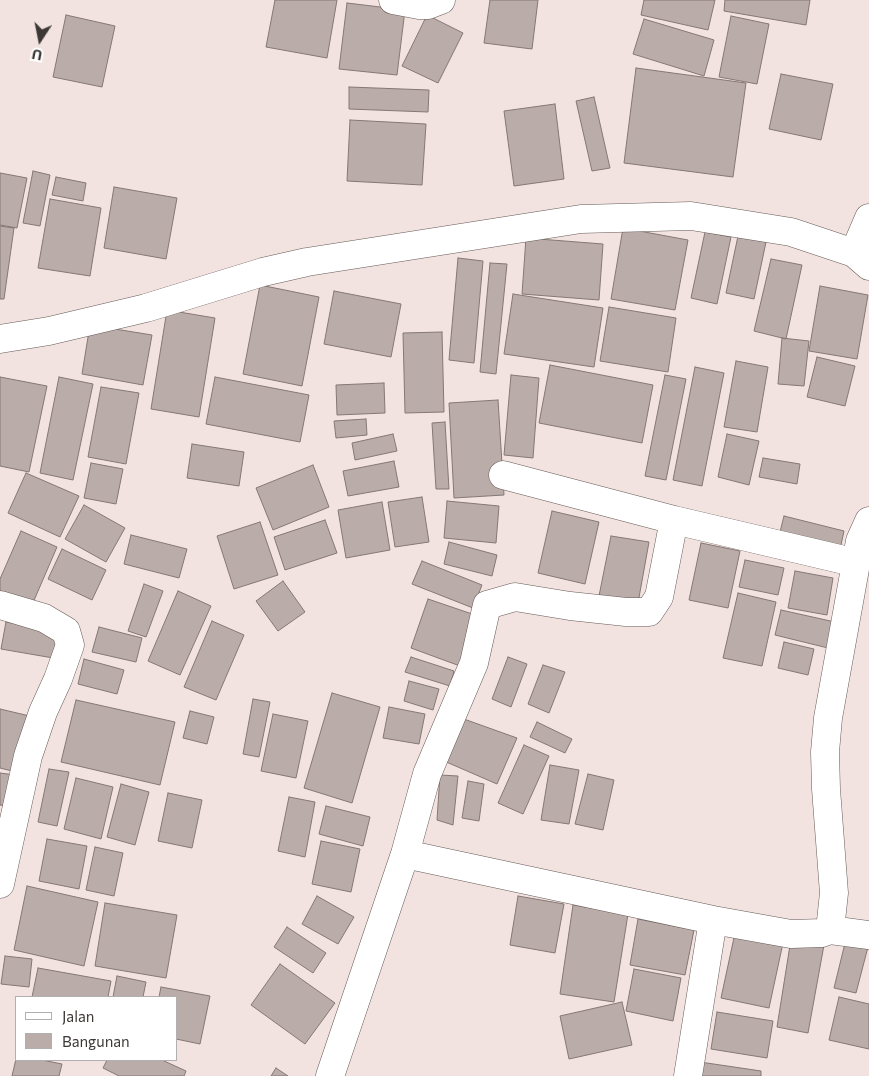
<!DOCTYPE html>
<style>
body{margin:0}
#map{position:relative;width:869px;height:1076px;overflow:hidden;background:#f2e3e0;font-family:Commissioner,sans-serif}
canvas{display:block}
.legend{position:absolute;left:15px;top:996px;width:162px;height:65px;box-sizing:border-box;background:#fff;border:1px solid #b1afaf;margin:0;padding:6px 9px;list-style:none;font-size:15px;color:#3d3736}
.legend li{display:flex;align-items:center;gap:10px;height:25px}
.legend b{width:25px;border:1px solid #b1afaf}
.north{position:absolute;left:15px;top:15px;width:50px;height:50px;-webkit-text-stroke:4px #fff;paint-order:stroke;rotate:191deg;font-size:14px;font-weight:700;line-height:20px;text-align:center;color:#3d3736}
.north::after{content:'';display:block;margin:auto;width:18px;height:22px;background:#3d3736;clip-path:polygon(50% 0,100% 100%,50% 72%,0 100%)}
</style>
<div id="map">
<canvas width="869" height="1076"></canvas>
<ul class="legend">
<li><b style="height:6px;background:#fff"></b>Jalan</li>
<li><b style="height:14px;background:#baaca9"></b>Bangunan</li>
</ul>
<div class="north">U</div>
</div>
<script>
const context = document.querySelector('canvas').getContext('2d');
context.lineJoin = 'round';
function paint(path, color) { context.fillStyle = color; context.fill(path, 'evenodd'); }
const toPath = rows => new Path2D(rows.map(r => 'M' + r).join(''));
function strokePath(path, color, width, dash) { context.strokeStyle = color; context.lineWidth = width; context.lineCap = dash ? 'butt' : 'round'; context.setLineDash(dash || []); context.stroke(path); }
const building = toPath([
 [275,0,337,0,327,58,266,47,275,0],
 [490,0,538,0,532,49,484,43,490,0],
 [644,0,715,0,708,30,641,15,644,0],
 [725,0,810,0,806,25,724,11,725,0],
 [347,3,405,10,397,75,339,69,347,3],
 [66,15,115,26,102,87,53,77,66,15],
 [427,15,463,33,438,83,402,66,427,15],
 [731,16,769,24,757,84,719,77,731,16],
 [644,19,714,40,704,76,633,54,644,19],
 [636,68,746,83,733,177,624,163,636,68],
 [781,74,833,84,821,140,769,129,781,74],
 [349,87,429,90,428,112,349,109,349,87],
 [594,97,610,168,592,171,576,101,594,97],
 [555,104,564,179,514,186,504,111,555,104],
 [350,120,426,124,422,185,347,181,350,120],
 [33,171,50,175,40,226,23,223,33,171],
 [0,173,27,178,17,228,0,225,0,173],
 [56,177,86,183,83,201,52,195,56,177],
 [114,187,177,198,166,259,104,248,114,187],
 [50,199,101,208,90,276,38,268,50,199],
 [0,226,14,228,4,299,0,299,0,226],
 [623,228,688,240,675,310,611,299,623,228],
 [705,232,731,237,717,304,691,298,705,232],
 [738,236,766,242,754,299,726,293,738,236],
 [526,238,603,244,599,300,522,294,526,238],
 [458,258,483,261,474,363,449,360,458,258],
 [771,259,802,265,786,339,754,331,771,259],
 [490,263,507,264,496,374,480,372,490,263],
 [260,285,319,297,302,386,243,374,260,285],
 [820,286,868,295,857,359,809,351,820,286],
 [334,291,401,304,391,357,324,344,334,291],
 [513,294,603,308,594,367,504,354,513,294],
 [609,307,676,318,668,372,600,361,609,307],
 [167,310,215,318,199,417,151,409,167,310],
 [90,325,152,335,143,385,82,374,90,325],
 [442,332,444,412,405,413,403,333,442,332],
 [782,338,809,341,804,386,778,384,782,338],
 [817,357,855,366,845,406,807,397,817,357],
 [736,361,768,367,757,432,724,427,736,361],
 [550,365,653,385,642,443,539,423,550,365],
 [695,367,724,373,702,486,673,480,695,367],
 [511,375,539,378,533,458,504,455,511,375],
 [665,375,686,379,666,480,645,476,665,375],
 [0,377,47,386,29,472,0,466,0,377],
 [59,377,93,384,73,480,40,473,59,377],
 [215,377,309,395,300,442,206,424,215,377],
 [384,383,385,413,337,415,336,385,384,383],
 [101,387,139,393,126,464,88,457,101,387],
 [498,400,504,495,454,498,449,403,498,400],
 [366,419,367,435,336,438,334,421,366,419],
 [445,422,449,489,436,489,432,423,445,422],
 [393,434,397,451,355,460,352,443,393,434],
 [727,434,759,441,749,485,718,477,727,434],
 [192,444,244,452,239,486,187,478,192,444],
 [763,458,800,464,797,484,759,477,763,458],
 [394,461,399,487,348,496,343,471,394,461],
 [91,463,123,469,116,504,84,498,91,463],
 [313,465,329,507,273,530,256,488,313,465],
 [26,473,79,496,60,537,8,513,26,473],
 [422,497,429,542,395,547,388,502,422,497],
 [447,501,499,506,496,543,444,538,447,501],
 [382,502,390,550,346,558,338,510,382,502],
 [84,505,125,528,106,562,65,539,84,505],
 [552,511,599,522,585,584,538,573,552,511],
 [784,516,844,531,839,554,778,540,784,516],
 [325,520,337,553,285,570,274,537,325,520],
 [260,522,278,575,234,589,217,536,260,522],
 [21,531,57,547,29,612,0,599,0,579,21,531],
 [131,535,187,549,179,578,124,564,131,535],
 [611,536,649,542,638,603,599,596,611,536],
 [449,542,497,555,492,576,444,564,449,542],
 [701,543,740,551,728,608,689,600,701,543],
 [62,549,106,570,92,600,48,579,62,549],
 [745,560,784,568,778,595,739,587,745,560],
 [422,561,482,585,473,608,412,584,422,561],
 [795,571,833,578,827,615,788,608,795,571],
 [283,581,305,612,278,631,256,601,283,581],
 [144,584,163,591,146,637,128,631,144,584],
 [178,591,211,606,180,675,148,661,178,591],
 [738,593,776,602,762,666,723,658,738,593],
 [428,599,478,616,460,666,411,648,428,599],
 [781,610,835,622,828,648,775,635,781,610],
 [212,621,244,635,216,700,184,687,212,621],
 [6,622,63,632,59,659,1,649,6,622],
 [99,627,142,638,136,662,92,652,99,627],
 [784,642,814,649,808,675,778,668,784,642],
 [411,657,454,671,450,686,405,672,411,657],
 [508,657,527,664,511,707,492,699,508,657],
 [84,659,124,670,117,694,78,684,84,659],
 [543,665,565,672,549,713,528,704,543,665],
 [409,681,439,689,433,710,404,701,409,681],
 [332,693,380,707,352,803,304,788,332,693],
 [253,699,270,702,259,757,243,754,253,699],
 [76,700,175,722,160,785,61,762,76,700],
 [389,707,425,714,419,744,383,738,389,707],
 [0,709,34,717,20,773,0,768,0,709],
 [190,711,214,717,207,744,183,738,190,711],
 [273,714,308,721,296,778,261,771,273,714],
 [461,718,517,738,497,784,444,761,461,718],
 [537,722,572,739,565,753,530,737,537,722],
 [524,745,549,756,523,814,498,803,524,745],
 [550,765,579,770,569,824,541,820,550,765],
 [49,769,69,772,57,826,38,822,49,769],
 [0,773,15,775,10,807,0,805,0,773],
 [588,774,614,780,603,830,575,824,588,774],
 [440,775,458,776,453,825,437,820,440,775],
 [76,778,113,787,101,839,64,829,76,778],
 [468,781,484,784,479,821,462,818,468,781],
 [121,784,149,792,135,845,107,837,121,784],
 [168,793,202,800,192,848,158,841,168,793],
 [289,797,315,802,305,857,278,851,289,797],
 [326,806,370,817,363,846,319,834,326,806],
 [47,839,87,846,79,889,39,881,47,839],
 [321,841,360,849,351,892,312,884,321,841],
 [95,847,123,853,114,896,86,890,95,847],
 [27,886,98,902,84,966,14,950,27,886],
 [317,896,354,917,338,944,302,924,317,896],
 [518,896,564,904,555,953,510,945,518,896],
 [105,903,177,915,166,978,95,966,105,903],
 [573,905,628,914,614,1002,560,994,573,905],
 [638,919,694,930,685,975,630,965,638,919],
 [287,927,326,953,313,973,274,947,287,927],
 [735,933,783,943,769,1008,721,998,735,933],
 [847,935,869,943,856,993,834,988,847,935],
 [791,939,824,945,808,1033,777,1027,791,939],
 [5,956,32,959,29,987,1,984,5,956],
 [280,964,335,1003,305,1044,251,1005,280,964],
 [38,968,111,981,108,997,32,997,38,968],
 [634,969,681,978,673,1021,626,1011,634,969],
 [117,976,146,982,143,997,113,997,117,976],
 [161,987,210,996,200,1044,176,1039,176,997,159,997,161,987],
 [839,997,869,1004,869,1049,829,1040,839,997],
 [622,1002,632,1045,569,1059,560,1016,622,1002],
 [717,1012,773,1021,767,1058,711,1049,717,1012],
 [16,1059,42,1060,62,1064,59,1076,12,1076,16,1059],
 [107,1060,162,1060,186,1071,184,1076,119,1076,103,1068,107,1060],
 [700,1062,761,1071,761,1076,698,1076,700,1062],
 [276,1068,288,1076,271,1076,276,1068]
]);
paint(building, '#baaca9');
strokePath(building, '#847774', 1);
const street = toPath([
 [393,0,419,5,428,5,441,0],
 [854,253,869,218],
 [0,339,49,331,146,308,263,272,307,262,581,219,691,216,791,232,854,253,869,266],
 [503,475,674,520,857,563],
 [0,605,44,618,66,631,70,645,58,679,43,712,28,756,0,884],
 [405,854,713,920,791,934,822,933,830,930,869,935],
 [830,930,834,893,826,789,825,752,828,718,860,541,869,521],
 [330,1076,405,854,427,774,474,663,487,605,515,597,570,606,626,612,649,612,659,597,674,520],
 [688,1076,713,920]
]);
strokePath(street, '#665a57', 29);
strokePath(street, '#fff', 28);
</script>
